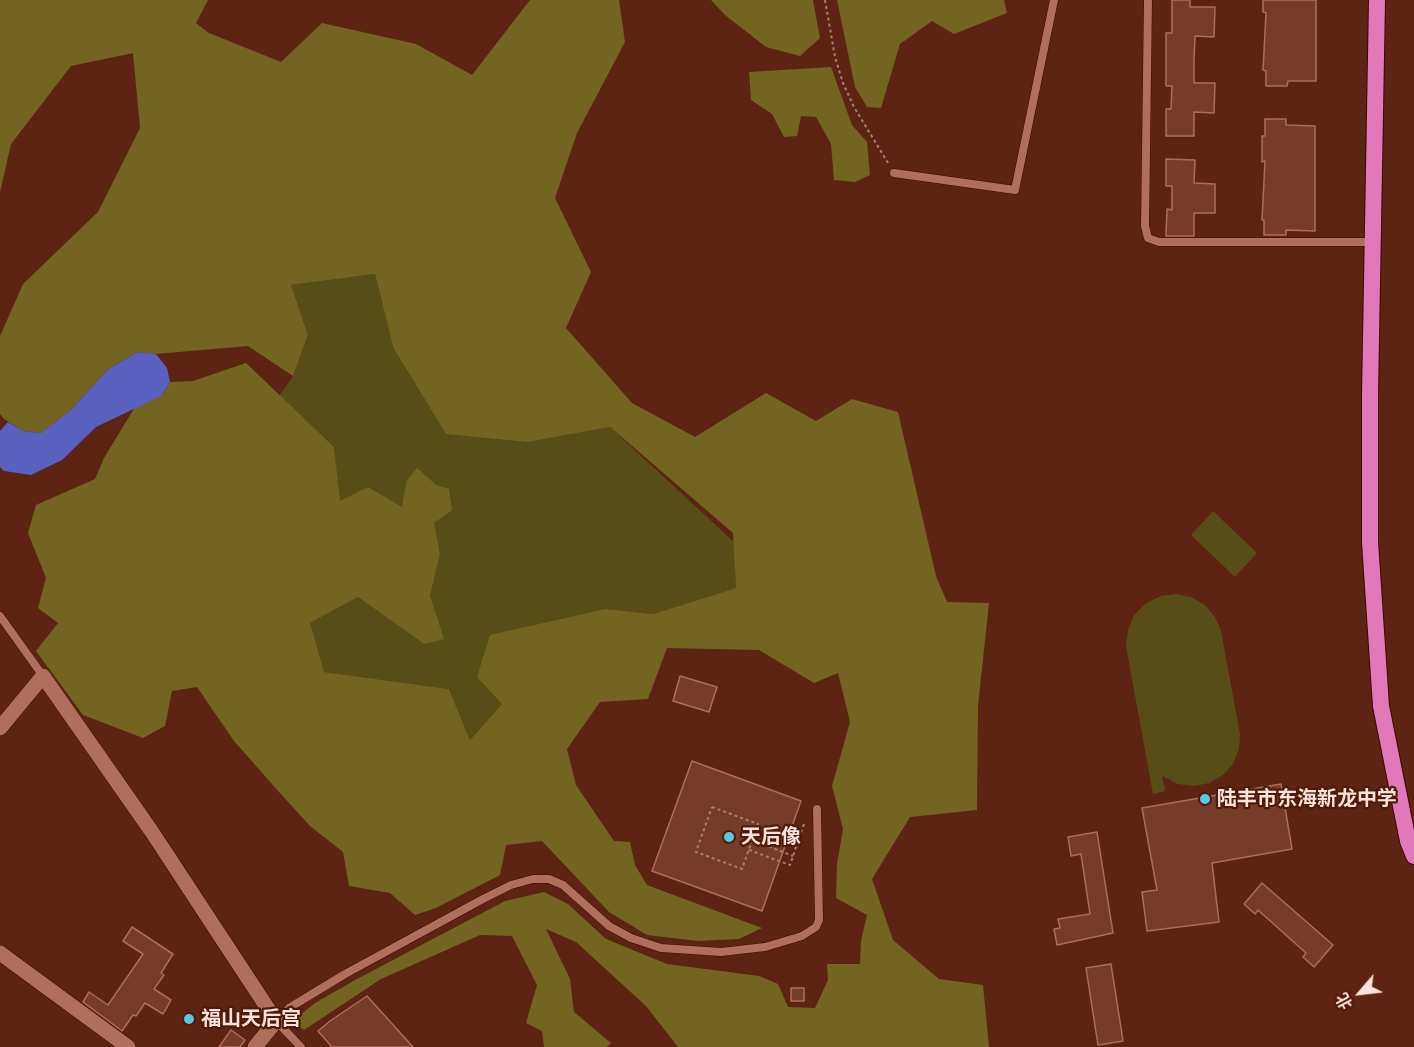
<!DOCTYPE html>
<meta charset="utf-8">
<style>
body{margin:0}
#map{position:relative;width:1414px;height:1047px;overflow:hidden;background:#5d2413;font-family:Quicksand,"Noto Sans SC",sans-serif}
canvas{display:block}
.north{position:absolute;left:1330px;top:963px;width:60px;height:60px;-webkit-text-stroke:4px #511908;paint-order:stroke;rotate:242deg;font-size:16px;font-weight:700;line-height:24px;text-align:center;color:#fae3dd}
.north::after{content:'';display:block;margin:auto;width:21px;height:27px;background:#fae3dd;clip-path:polygon(50% 0,100% 100%,50% 72%,0 100%)}
</style>
<div id="map">
<canvas width="1414" height="1047"></canvas>
<div class="north">北</div>
</div>
<script>
const context = document.querySelector('canvas').getContext('2d');
context.lineJoin = 'round';
function paint(path, color) { context.fillStyle = color; context.fill(path, 'evenodd'); }
const toPath = rows => new Path2D(rows.map(r => 'M' + r).join(''));
function strokePath(path, color, width, dash) { context.strokeStyle = color; context.lineWidth = width; context.lineCap = dash ? 'butt' : 'round'; context.setLineDash(dash || []); context.stroke(path); }
function label(font, color, halo, rows, align = 'center') {
  context.font = font + ' Quicksand,"Noto Sans SC",sans-serif'; context.lineWidth = 4.5; context.setLineDash([]); context.textBaseline = 'middle'; context.strokeStyle = halo; context.fillStyle = color; for (const [text, x, y, turn = 0] of rows) {
    context.save(); context.translate(x, y); context.rotate((+turn || 0) * Math.PI / 180); context.textAlign = isNaN(turn) ? turn : align; if (halo) context.strokeText(text, 0, 0); context.fillText(text, 0, 0); context.restore();
  }
}
paint(toPath([
 [375,274,393,347,528,442,610,427,734,542,736,588,653,614,606,609,502,704,470,740,449,689,323,672,310,623,358,597,424,644,430,596,440,554,433,523,406,482,403,507,339,501,334,447,279,396,293,376,308,335,291,285],
 [1213,511,1257,553,1235,577,1191,535],
 [1176,594,1191,597,1205,605,1215,617,1221,631,1240,734,1239,749,1233,764,1223,775,1209,783,1194,786,1178,784,1162,776,1165,791,1153,794,1126,646,1128,630,1134,615,1146,603,1161,596]
]), '#584d17');
paint(toPath([
 [0,0,208,0,196,23,209,33,281,62,322,23,416,44,472,75,530,0,619,0,625,42,577,133,555,198,591,272,566,328,632,403,695,437,766,393,816,421,852,399,898,412,936,576,947,602,989,603,978,706,977,810,910,817,872,879,893,940,939,979,983,985,989,1047,678,1047,646,1006,576,942,546,929,570,979,574,1012,611,1043,607,1047,544,1047,542,1031,526,1023,537,985,512,936,480,935,381,979,304,1030,292,1022,315,1003,355,980,505,901,544,892,568,904,606,939,667,964,759,976,778,984,788,1007,815,1008,828,980,827,964,860,964,861,941,867,915,836,898,837,864,843,829,832,786,850,722,838,673,814,683,759,650,667,648,648,699,600,702,567,749,576,785,614,841,630,842,635,865,647,885,762,928,739,939,698,941,647,935,609,912,542,841,506,845,500,875,436,908,415,915,390,893,349,886,343,852,310,826,279,792,234,741,197,687,172,691,165,726,143,738,83,715,36,651,58,623,38,608,46,578,28,533,36,505,95,479,104,458,135,407,161,396,170,382,193,381,246,363,334,447,340,501,368,487,402,507,406,482,417,468,436,485,449,489,452,510,434,523,440,554,430,596,444,639,424,644,358,597,310,623,324,672,449,689,470,740,502,704,477,677,490,635,606,609,653,614,736,588,733,533,610,427,528,442,446,434,393,347,375,274,291,285,308,335,293,376,248,346,156,354,137,352,107,370,72,409,41,433,23,431,4,419,0,414,0,336,23,284,98,212,140,128,133,53,71,66,11,144,0,192],
 [711,0,813,0,820,38,800,56,766,47,725,15],
 [837,0,1004,0,1007,13,954,34,932,21,900,44,881,108,867,107,855,87],
 [831,67,852,125,867,142,870,175,855,182,834,180,831,144,816,117,801,116,797,136,784,137,772,114,751,100,749,72]
]), '#736421');
paint(toPath([
 [137,352,156,354,167,368,170,382,161,396,96,427,62,460,31,475,4,471,0,467,0,431,8,422,23,431,41,433,72,409,107,370]
]), '#5960bf');
const building = toPath([
 [1172,0,1190,0,1190,7,1215,7,1214,37,1195,36,1194,60,1194,83,1215,83,1214,113,1194,112,1194,136,1166,136,1166,109,1171,109,1172,86,1166,86,1166,33,1172,33,1172,0],
 [1263,0,1316,0,1316,81,1288,81,1287,86,1266,86,1266,71,1263,70,1266,13,1263,12,1263,0],
 [1265,119,1286,119,1286,125,1315,126,1315,231,1286,230,1286,235,1264,235,1264,220,1262,220,1265,161,1262,162,1262,136,1265,136,1265,119],
 [1166,159,1195,160,1194,183,1215,184,1215,213,1194,213,1194,236,1166,236,1167,209,1172,210,1172,186,1166,186,1166,159],
 [680,676,717,687,709,712,673,701,680,676],
 [692,761,801,801,762,911,652,871,692,761],
 [1281,784,1292,849,1212,863,1219,922,1147,931,1142,892,1157,890,1142,808,1281,784],
 [1097,832,1113,933,1057,945,1054,929,1060,928,1058,919,1090,914,1081,854,1071,856,1068,837,1097,832],
 [1262,883,1333,945,1314,967,1303,957,1306,953,1258,910,1255,914,1244,904,1262,883],
 [132,927,173,954,161,973,164,975,154,989,171,1000,163,1014,145,1003,136,1016,133,1015,122,1031,83,1002,89,992,108,1005,143,954,123,941,132,927],
 [1111,964,1123,1041,1098,1045,1086,968,1111,964],
 [791,988,804,988,804,1001,791,1001,791,988],
 [367,996,413,1047,332,1047,318,1031,330,1021,367,996],
 [231,1030,245,1040,240,1047,219,1047,231,1030]
]);
paint(building, '#773b2a');
strokePath(building, '#ae6d5a', 1.5);
const service = toPath([
 [1148,0,1145,226,1148,238,1159,242,1373,242],
 [894,173,1015,190,1054,0],
 [0,616,43,676],
 [301,1047,276,1021,289,1008,345,974,483,899,511,885,533,879,549,879,563,885,609,926,631,938,661,948,721,952,765,947,802,936,816,927,819,920,817,809]
]);
const minor = toPath([
 [0,728,43,676,152,832,276,1021,255,1047],
 [0,953,128,1047]
]);
const trunk = toPath([
 [1377,0,1370,395,1370,542,1381,706,1408,841,1414,856]
]);
strokePath(service, '#400700', 9);
strokePath(minor, '#400700', 16);
strokePath(trunk, '#400700', 18);
strokePath(toPath([
 [825,0,835,57,843,83,854,107,888,163],
 [712,807,758,824,742,869,696,852,712,807],
 [752,840,793,856],
 [749,850,790,865,805,821]
]), '#a77e72', 2, [3, 3]);
strokePath(service, '#b06f5c', 8);
strokePath(minor, '#b06f5c', 15);
strokePath(trunk, '#e078ba', 16);
for (const [x, y, r, color] of [
 [1205,799,6,"#59c8e4"],
 [729,837,6,"#59c8e4"],
 [189,1019,6,"#59c8e4"]
]) { const dot = new Path2D(); dot.arc(x, y, r, 0, 2 * Math.PI); context.fillStyle = color; context.fill(dot); strokePath(dot, '#511908', 2); }
label('bold 20px', '#fae3dd', '#511908', [
 ["陆丰市东海新龙中学",1217,799],
 ["天后像",741,837],
 ["福山天后宫",201,1019]
], 'left');
</script>
